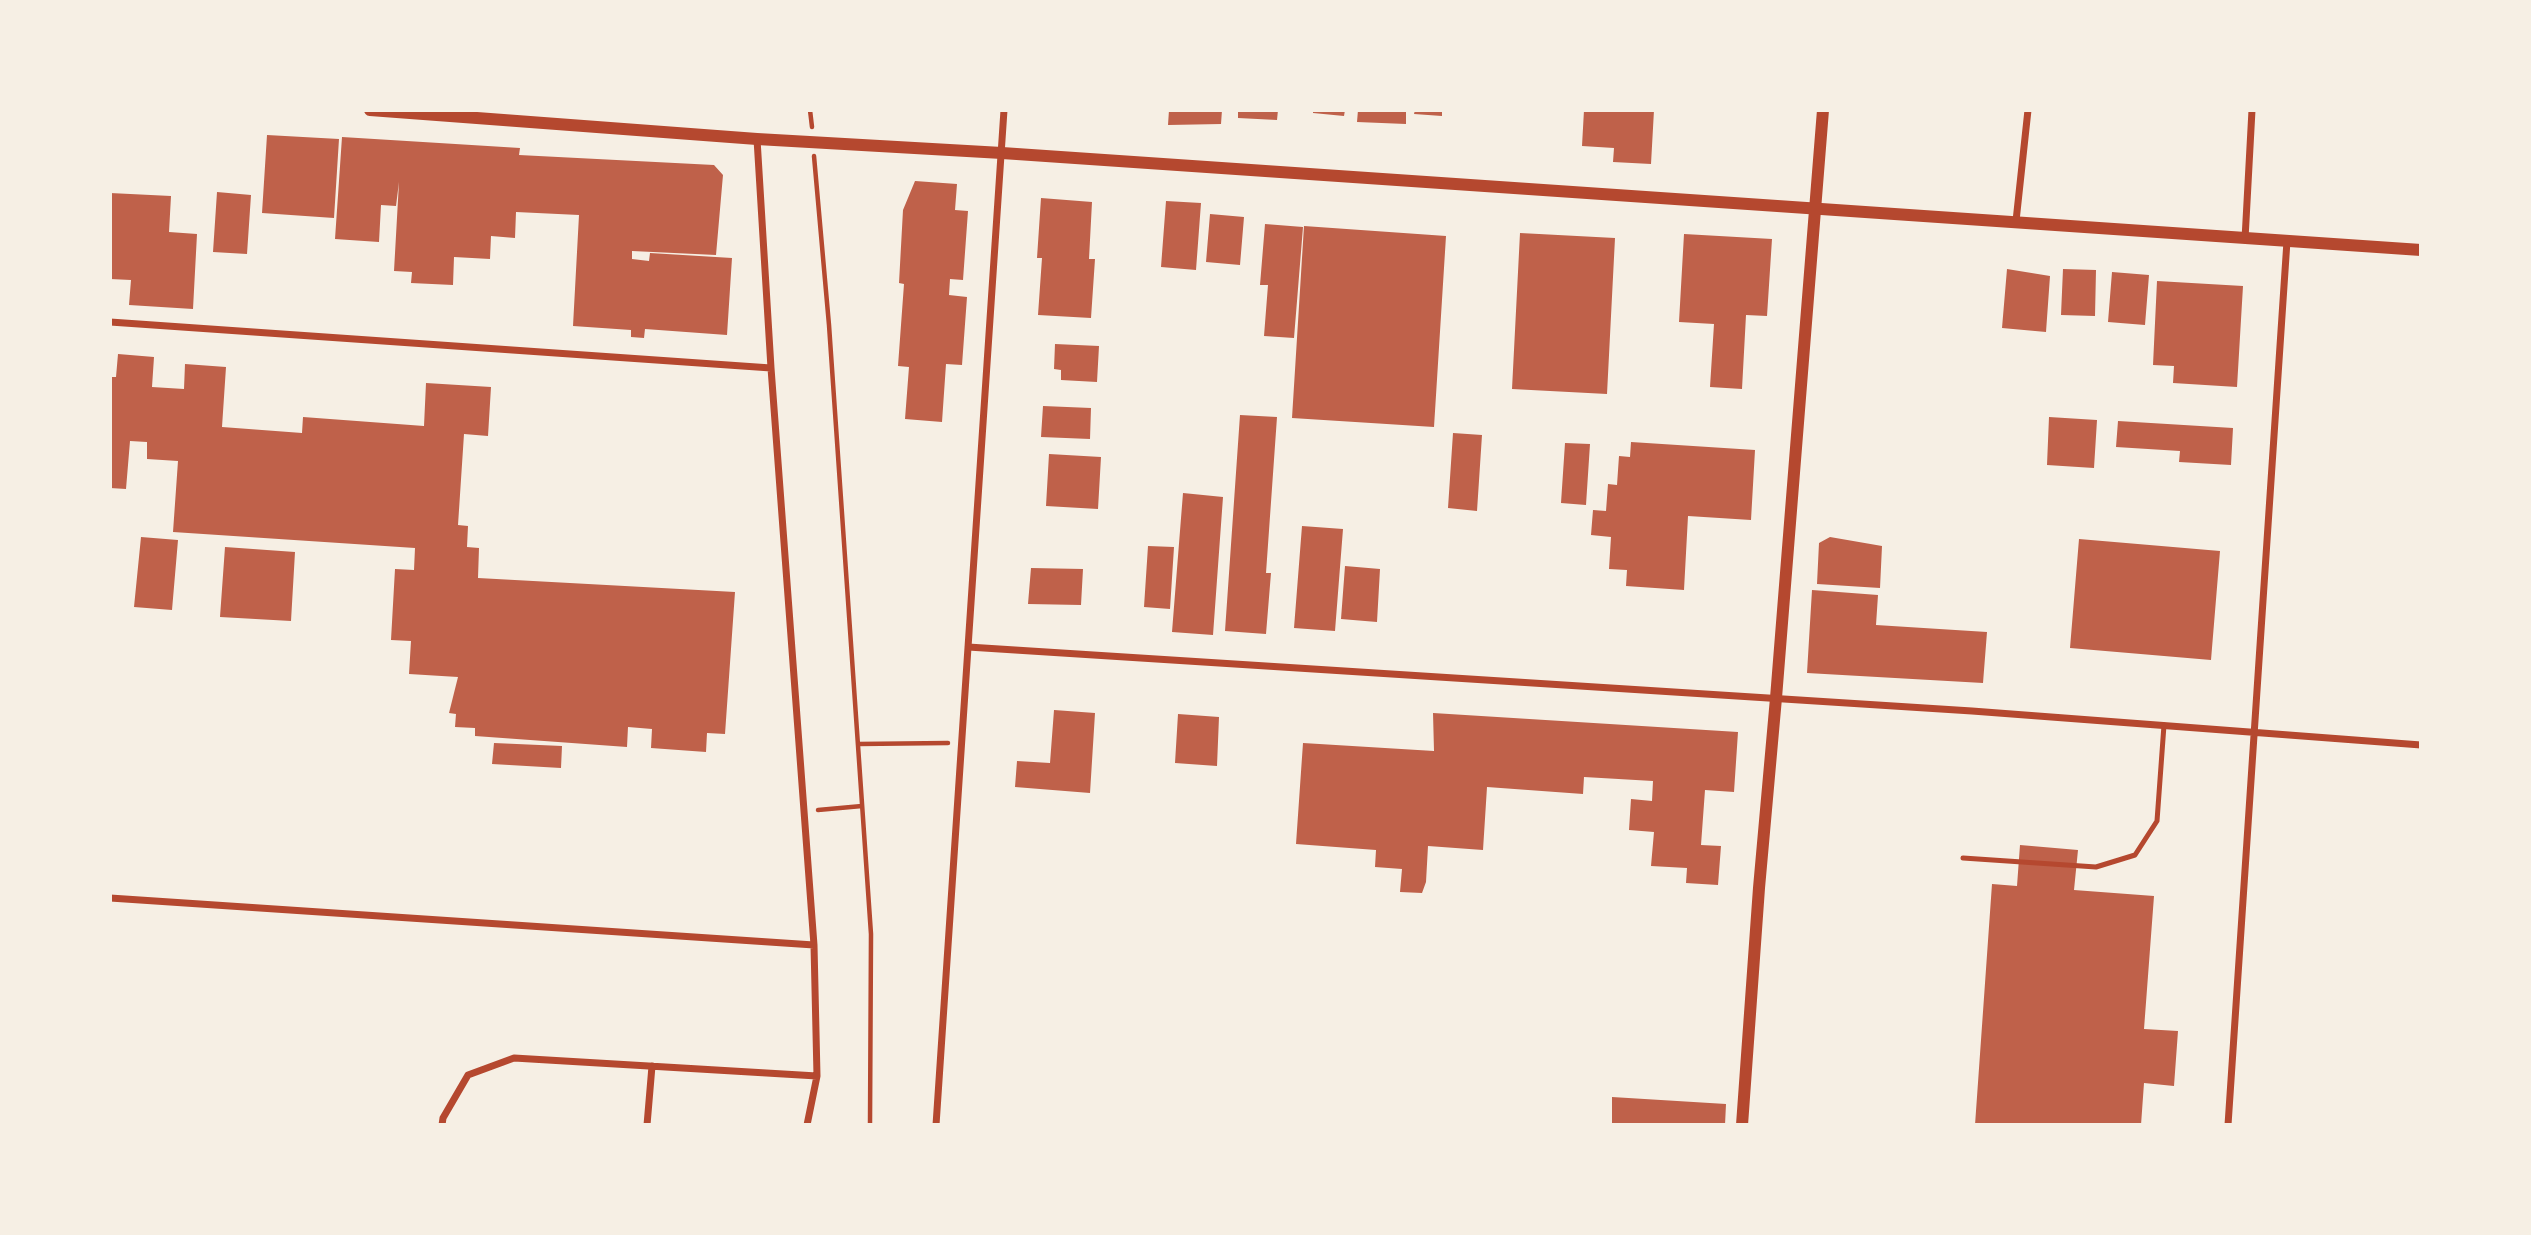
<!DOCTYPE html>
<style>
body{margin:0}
#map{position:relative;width:2531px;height:1235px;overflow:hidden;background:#f6efe4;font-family:"Sofia Sans Condensed",sans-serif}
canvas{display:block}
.frame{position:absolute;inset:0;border:112px solid #f6efe4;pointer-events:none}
</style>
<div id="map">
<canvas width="2531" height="1235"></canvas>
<div class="frame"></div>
</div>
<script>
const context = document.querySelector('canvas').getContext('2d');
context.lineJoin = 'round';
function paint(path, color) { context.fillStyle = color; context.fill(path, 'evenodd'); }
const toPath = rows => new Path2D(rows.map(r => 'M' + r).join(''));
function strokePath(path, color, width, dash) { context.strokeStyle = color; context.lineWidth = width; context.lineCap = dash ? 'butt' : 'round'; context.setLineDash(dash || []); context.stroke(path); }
paint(toPath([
 [1169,110,1222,110,1221,124,1168,125],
 [1238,110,1278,110,1277,120,1238,118],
 [1313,110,1345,110,1344,116,1313,113],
 [1358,110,1406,110,1406,124,1357,122],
 [1415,110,1442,110,1442,116,1414,114],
 [1584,110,1654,110,1651,164,1613,162,1614,148,1582,146],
 [267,135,339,139,334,218,262,213],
 [342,137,520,148,519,155,714,165,723,175,716,255,632,251,632,259,649,261,650,253,732,258,727,335,645,329,644,338,631,337,631,330,573,326,579,215,516,212,515,238,491,236,490,259,454,257,453,285,411,283,412,272,394,271,399,182,396,206,381,205,379,242,335,239],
 [915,181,957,184,955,210,968,211,963,280,950,279,949,295,967,297,962,365,946,364,942,422,905,419,909,367,898,366,904,284,899,283,903,210],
 [217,192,251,195,247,254,213,252],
 [110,193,171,196,169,232,197,234,193,309,129,305,131,280,110,279],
 [1041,198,1092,202,1089,259,1095,259,1091,318,1038,315,1042,258,1037,258],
 [1166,201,1201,203,1196,270,1161,267],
 [1210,214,1244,217,1240,265,1206,262],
 [1265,224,1303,227,1294,338,1264,336,1268,285,1260,285],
 [1304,226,1446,236,1434,427,1292,418],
 [1520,233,1615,238,1607,394,1512,389],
 [1684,234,1772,239,1767,316,1746,315,1742,389,1710,387,1714,324,1679,322],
 [2007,269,2050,276,2046,332,2002,328],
 [2063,269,2096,270,2095,316,2061,315],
 [2112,272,2149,275,2145,325,2108,322],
 [2157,281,2243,286,2237,387,2173,383,2174,366,2153,365],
 [1055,344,1099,346,1097,382,1061,380,1061,370,1054,369],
 [118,354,154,357,152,387,184,389,185,364,226,367,222,427,302,433,303,417,424,426,426,383,491,387,488,436,464,434,458,525,468,526,467,547,479,548,478,578,735,592,725,734,707,733,706,752,651,748,652,729,628,727,627,747,475,736,475,728,455,727,456,714,449,713,458,677,409,674,411,641,391,640,395,569,414,570,415,548,173,532,178,461,147,459,147,442,130,441,126,489,110,488,110,377,116,377],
 [1043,406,1091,408,1090,439,1041,437],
 [1240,415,1277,417,1266,573,1271,573,1266,634,1225,631],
 [2049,417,2097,420,2094,468,2047,465],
 [2118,421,2233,428,2231,465,2179,462,2180,451,2116,447],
 [1453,433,1482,435,1477,511,1448,508],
 [1631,442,1755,450,1751,520,1688,516,1684,590,1626,586,1627,570,1609,569,1611,537,1591,535,1593,510,1606,511,1608,484,1617,485,1619,456,1630,457],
 [1565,443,1590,444,1586,505,1561,503],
 [1049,454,1101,457,1098,509,1046,506],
 [1183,493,1223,497,1213,635,1172,632],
 [1302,526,1343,529,1335,631,1294,628],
 [141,537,178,540,172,610,134,607],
 [1830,537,1882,546,1880,588,1817,584,1819,543],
 [2079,539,2220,551,2211,660,2070,648],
 [1148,546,1174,547,1170,609,1144,607],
 [225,547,295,552,291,621,220,617],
 [1345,566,1380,569,1377,622,1341,619],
 [1031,568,1083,569,1081,605,1028,604],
 [1812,590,1878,595,1876,625,1987,632,1983,683,1807,673],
 [1054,710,1095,713,1090,793,1015,787,1017,761,1050,763],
 [1433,713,1738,732,1734,792,1705,790,1701,845,1721,846,1718,885,1686,883,1687,868,1651,866,1654,832,1629,830,1631,799,1652,801,1653,781,1584,777,1583,794,1487,787,1483,850,1428,846,1426,882,1422,893,1400,892,1402,869,1375,867,1376,850,1296,844,1303,743,1434,751],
 [1178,714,1219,717,1217,766,1175,763],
 [494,743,562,746,561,768,492,764],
 [2020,845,2078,850,2074,890,2154,896,2144,1029,2178,1031,2174,1086,2144,1083,2141,1125,1975,1125,1992,884,2017,886],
 [1612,1097,1726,1104,1725,1125,1612,1125]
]), '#bf614a');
strokePath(toPath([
 [810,110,812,127],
 [814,156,829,325,871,934,870,1125],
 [858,744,948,743],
 [818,810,862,806]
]), '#b5482f', 4.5);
strokePath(toPath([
 [1963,858,2096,867,2135,855,2157,821,2164,725]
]), '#b5482f', 5);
strokePath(toPath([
 [757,139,771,368,814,945,817,1076,807,1125],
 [2016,221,2028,110],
 [2245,239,2252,110],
 [110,322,771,368],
 [968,647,1972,711,2421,745],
 [110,898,814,945],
 [442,1125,443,1118,468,1075,514,1058,817,1076],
 [647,1125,652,1066],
 [936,1125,1004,110],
 [2228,1125,2287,241]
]), '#b5482f', 7);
strokePath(toPath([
 [370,110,757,139,1002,153,2421,250],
 [1742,1125,1759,888,1776,698,1823,110]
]), '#b5482f', 12);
</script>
